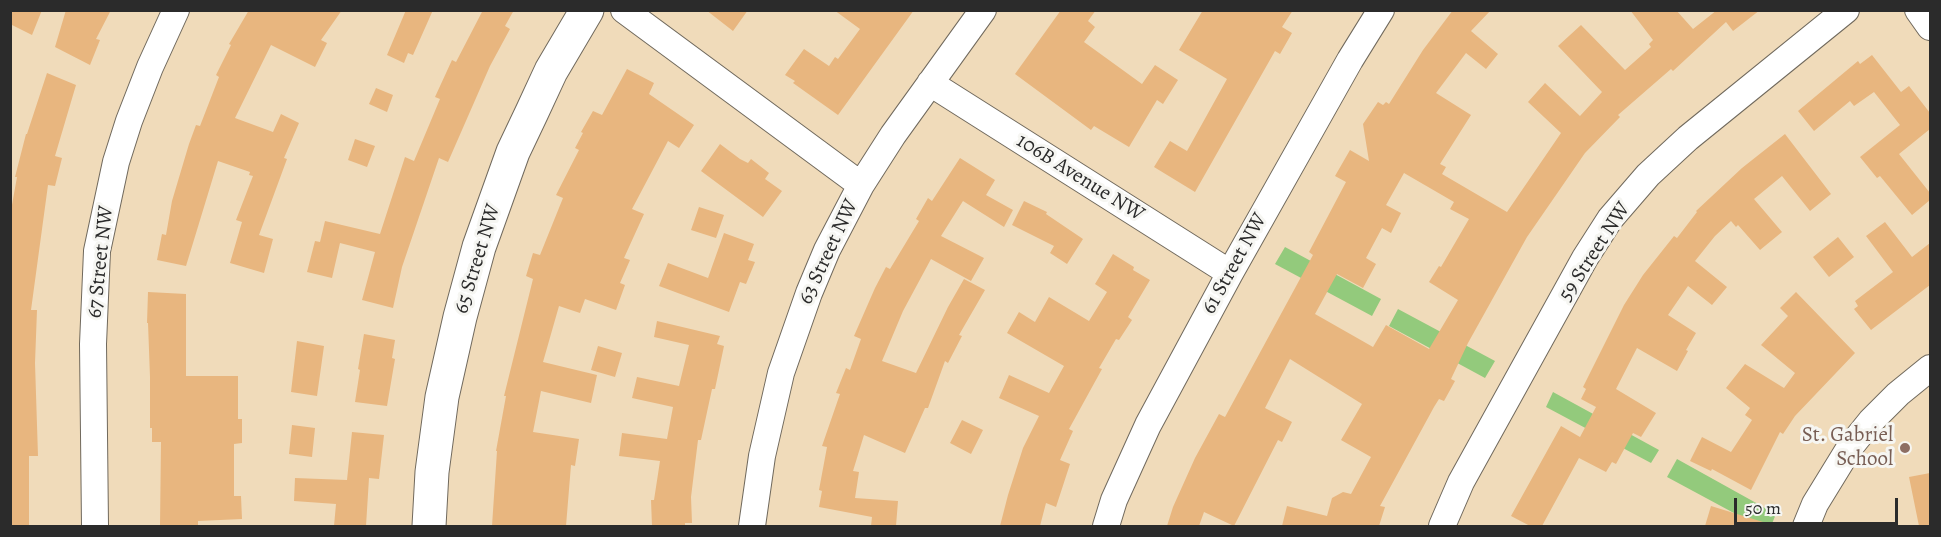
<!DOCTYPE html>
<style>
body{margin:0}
#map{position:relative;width:1941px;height:537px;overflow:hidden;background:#f0dbba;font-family:Alegreya,serif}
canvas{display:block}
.frame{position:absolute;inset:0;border:12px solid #2b2b2b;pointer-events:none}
.scale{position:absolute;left:1734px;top:498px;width:164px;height:27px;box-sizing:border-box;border:3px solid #2b2b2b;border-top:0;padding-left:8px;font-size:18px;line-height:21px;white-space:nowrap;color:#2b2b2b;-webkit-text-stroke:4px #f6f6f2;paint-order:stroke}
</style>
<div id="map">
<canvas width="1941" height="537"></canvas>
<div class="frame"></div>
<div class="scale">50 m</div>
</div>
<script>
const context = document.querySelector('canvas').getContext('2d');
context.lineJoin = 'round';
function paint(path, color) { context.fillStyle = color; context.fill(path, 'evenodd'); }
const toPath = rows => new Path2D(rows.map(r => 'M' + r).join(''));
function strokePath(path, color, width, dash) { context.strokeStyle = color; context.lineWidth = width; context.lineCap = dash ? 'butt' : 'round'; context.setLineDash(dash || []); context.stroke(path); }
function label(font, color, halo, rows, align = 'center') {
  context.font = font + ' Alegreya,serif'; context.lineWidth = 6; context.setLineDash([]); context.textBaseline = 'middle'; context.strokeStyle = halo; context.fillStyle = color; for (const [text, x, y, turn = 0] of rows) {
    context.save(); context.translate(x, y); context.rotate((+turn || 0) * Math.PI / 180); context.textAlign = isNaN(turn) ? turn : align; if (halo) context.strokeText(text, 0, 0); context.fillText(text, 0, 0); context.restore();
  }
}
paint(toPath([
 [1285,247,1381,299,1372,316,1275,264],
 [1398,309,1495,361,1485,378,1389,326],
 [1553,392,1659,450,1651,463,1546,407],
 [1677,459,1776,514,1771,526,1758,526,1667,477]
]), '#93ca7c');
paint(toPath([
 [10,10,42,10,32,35,10,24],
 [66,10,111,10,96,39,100,40,90,65,55,47],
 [249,10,342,10,321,40,327,43,315,67,271,45,235,118,273,132,281,114,299,123,284,158,287,159,259,235,273,239,264,273,230,263,242,222,236,220,253,176,249,175,250,172,218,161,186,266,157,260,162,234,166,235,172,201,189,144,196,125,200,126,219,77,216,75,231,45,229,44],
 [406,10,433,10,413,55,408,53,404,63,387,55],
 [483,10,514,10,505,26,510,29,490,66,448,162,439,158,402,267,393,308,362,300,375,252,340,243,332,278,307,272,315,241,320,242,325,221,380,234,405,157,414,161,440,99,435,97,452,60,456,62],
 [706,10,748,10,733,31],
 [834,10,914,10,838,115,793,83,795,81,785,75,804,49,829,66,835,57,838,59,860,29],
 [1061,10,1096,10,1088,21,1095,27,1084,42,1142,84,1155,65,1178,80,1163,104,1157,100,1129,147,1094,126,1091,130,1015,74],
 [1203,10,1293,10,1282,27,1292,33,1280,54,1275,51,1195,192,1154,167,1170,141,1187,151,1227,79,1179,50],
 [1453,10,1491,10,1471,31,1498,54,1486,69,1466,53,1436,93,1471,115,1440,164,1446,167,1442,174,1507,212,1561,133,1528,102,1545,83,1580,116,1602,92,1558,46,1581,25,1625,70,1651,47,1649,44,1653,40,1630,10,1676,10,1693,29,1717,10,1760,10,1733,31,1726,22,1673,71,1671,69,1618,115,1620,117,1585,153,1527,237,1468,343,1451,379,1455,381,1444,401,1439,399,1434,407,1380,506,1385,507,1379,526,1282,526,1287,506,1327,516,1332,498,1343,492,1351,494,1371,457,1341,440,1362,404,1290,359,1265,408,1292,422,1282,442,1278,440,1234,526,1204,512,1199,526,1167,526,1173,507,1195,458,1219,414,1225,417,1313,255,1309,252,1346,182,1335,176,1350,150,1369,161,1363,124,1378,102,1383,105,1386,102,1389,104,1423,50],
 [1404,173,1454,202,1450,209,1469,219,1441,267,1439,266,1429,282,1458,300,1429,349,1386,325,1373,347,1315,314,1337,274,1363,288,1376,264,1366,258,1382,228,1391,233,1401,213,1386,205],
 [1872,55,1901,92,1909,86,1930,113,1930,129,1899,154,1930,193,1930,200,1912,215,1880,176,1877,178,1860,157,1900,125,1874,92,1854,106,1850,101,1814,131,1798,111,1858,61,1860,64],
 [627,69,654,83,649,94,694,125,679,148,668,141,632,209,644,214,624,258,630,260,620,283,625,285,616,310,585,299,580,313,559,306,543,362,597,375,591,403,541,391,533,432,579,439,575,466,571,465,566,526,492,526,497,451,496,451,506,396,504,396,533,279,526,276,533,253,540,255,563,198,556,195,579,150,575,148,583,133,581,132,593,111,602,115],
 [47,73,76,85,55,156,62,158,55,186,48,185,31,310,37,310,35,363,38,456,29,456,29,526,10,526,10,216,17,177,15,177,26,134,27,134],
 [376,88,393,95,387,112,369,104],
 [1785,134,1831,194,1810,211,1782,176,1754,199,1782,232,1760,250,1738,225,1736,227,1731,221,1715,236,1695,261,1727,287,1712,305,1688,286,1668,315,1696,333,1686,350,1688,351,1677,371,1637,348,1616,389,1656,413,1641,437,1633,433,1616,464,1612,462,1606,472,1579,458,1542,526,1530,526,1511,516,1561,426,1580,437,1596,407,1581,399,1586,389,1583,387,1624,305,1643,275,1674,236,1677,238,1697,212,1696,211,1742,168],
 [355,139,375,146,367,167,348,160],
 [720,144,740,159,748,163,751,159,769,173,765,179,782,191,763,217,701,171],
 [960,158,995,180,986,195,1013,210,1004,227,963,201,941,236,984,258,971,281,931,259,903,311,882,361,916,373,948,307,964,279,985,290,959,335,962,336,948,363,945,361,928,408,925,408,905,453,864,435,853,471,859,472,855,498,898,501,896,526,871,526,872,517,819,507,822,491,819,490,827,447,822,446,840,394,836,393,846,368,850,370,861,339,854,336,875,288,886,267,890,269,919,221,916,219,928,198,932,201],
 [1024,201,1047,212,1046,214,1083,239,1067,264,1050,253,1054,246,1012,225],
 [699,207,724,215,716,238,691,230],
 [1885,222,1912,257,1930,243,1930,285,1871,330,1854,309,1858,306,1855,301,1893,272,1866,236],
 [724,233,754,244,748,260,755,262,746,284,740,282,729,312,659,286,668,263,708,278],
 [1838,237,1854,257,1829,277,1813,257],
 [1113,254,1134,267,1133,270,1150,280,1128,317,1132,320,1119,340,1116,339,1099,368,1102,369,1069,429,1073,431,1060,460,1070,464,1056,507,1046,503,1040,526,1000,526,1008,495,1023,448,1039,416,999,398,1009,375,1049,393,1064,366,1007,333,1019,312,1035,322,1049,297,1089,321,1107,292,1095,284],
 [148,292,186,294,186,376,238,376,238,419,242,419,242,443,234,444,234,496,241,496,242,519,198,521,198,526,160,526,161,442,152,442,152,428,150,428,150,377,148,323,147,323],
 [1796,292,1855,353,1795,416,1783,434,1780,432,1751,490,1712,469,1711,471,1690,461,1702,437,1731,452,1752,420,1745,415,1750,408,1726,388,1745,364,1784,388,1795,373,1761,345,1788,316,1780,308],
 [657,321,720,336,717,344,724,346,715,389,712,389,701,440,698,440,691,497,692,523,685,523,685,526,652,526,651,500,654,500,660,461,619,456,622,433,667,439,673,407,632,398,637,377,679,386,689,345,654,337],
 [364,334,395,340,392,358,395,359,387,406,355,402,360,370,358,369],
 [297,341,324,346,317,396,291,392],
 [598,346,622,353,615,377,591,370],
 [962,420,983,430,971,454,950,443],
 [292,425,315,428,312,457,289,454],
 [352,432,384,435,379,479,369,478,366,526,334,526,336,504,294,501,295,478,347,480],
 [1930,473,1930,526,1919,526,1909,477],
 [1711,506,1763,522,1762,526,1705,526]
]), '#e8b67f');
const street = toPath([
 [624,10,861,185],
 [1918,10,1930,27],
 [930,83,1230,273],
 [95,526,93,344,97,251,116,162,129,121,150,67,176,10],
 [752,526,762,456,781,373,809,293,827,250,861,185,893,135,983,10],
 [1106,526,1114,500,1148,425,1230,273,1350,60,1381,10],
 [1442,526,1461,482,1585,258,1610,219,1648,175,1688,138,1846,10],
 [1806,526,1815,504,1850,447,1871,421,1898,394,1930,368]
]);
const secondary = toPath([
 [429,526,432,472,442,397,460,317,479,247,513,152,532,112,551,71,587,10]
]);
strokePath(street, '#70695d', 28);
strokePath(secondary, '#70695d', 35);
strokePath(street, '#fff', 26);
strokePath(secondary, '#fff', 33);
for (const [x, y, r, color] of [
 [1905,448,6,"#8d6e63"]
]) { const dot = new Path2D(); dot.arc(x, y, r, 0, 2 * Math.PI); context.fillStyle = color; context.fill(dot); strokePath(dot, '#f6f6f2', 2); }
label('21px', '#2b2b2b', '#f6f6f2', [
 ["106B Avenue NW",1080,178,32],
 ["63 Street NW",829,252,-65],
 ["59 Street NW",1595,252,-57],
 ["65 Street NW",478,259,-73],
 ["67 Street NW",101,262,-84],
 ["61 Street NW",1235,264,-61]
]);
label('21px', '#785e54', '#f6f6f2', [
 ["St. Gabriel",1893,436],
 ["School",1893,460]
], 'right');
</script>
